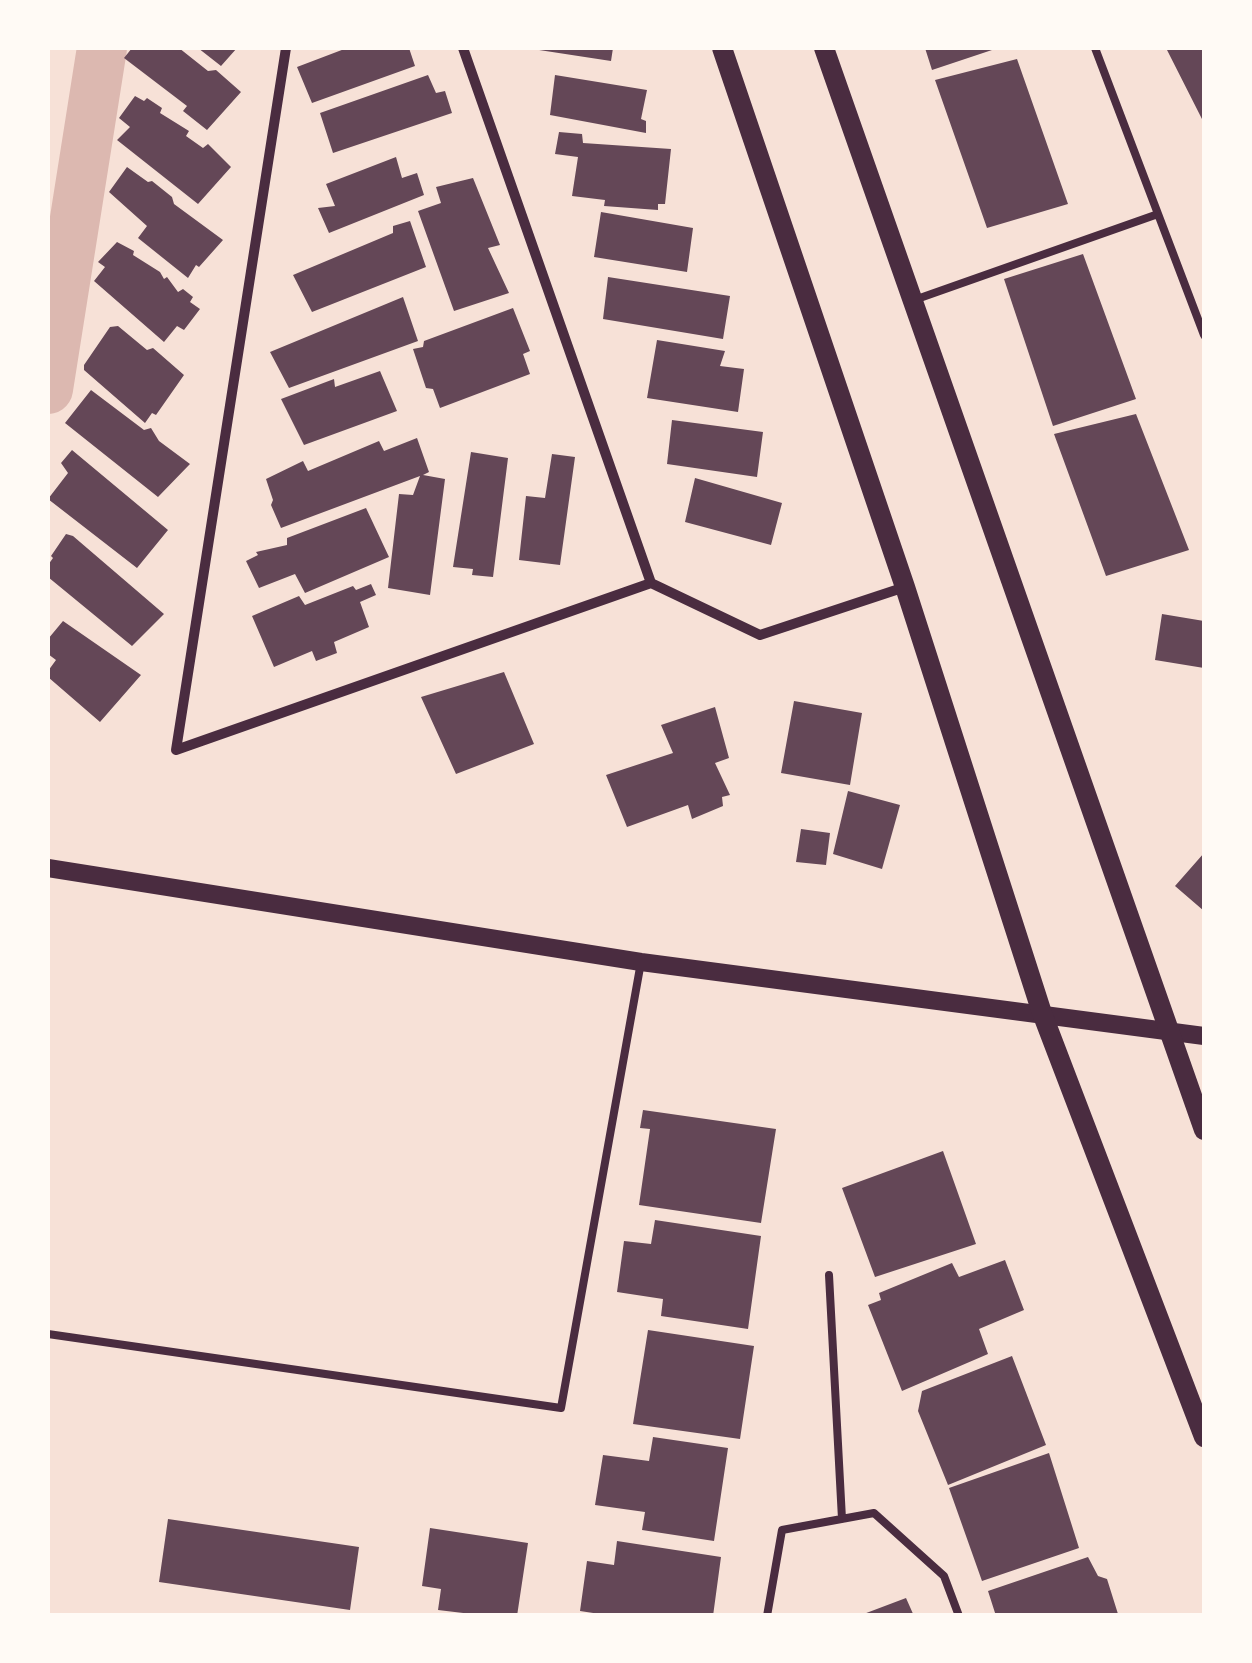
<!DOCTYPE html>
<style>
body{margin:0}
#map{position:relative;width:1252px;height:1663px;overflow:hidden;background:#f7e1d7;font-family:Mulish,sans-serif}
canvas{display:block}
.frame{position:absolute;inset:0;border:50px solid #fffaf5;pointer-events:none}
</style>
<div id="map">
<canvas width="1252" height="1663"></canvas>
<div class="frame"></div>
</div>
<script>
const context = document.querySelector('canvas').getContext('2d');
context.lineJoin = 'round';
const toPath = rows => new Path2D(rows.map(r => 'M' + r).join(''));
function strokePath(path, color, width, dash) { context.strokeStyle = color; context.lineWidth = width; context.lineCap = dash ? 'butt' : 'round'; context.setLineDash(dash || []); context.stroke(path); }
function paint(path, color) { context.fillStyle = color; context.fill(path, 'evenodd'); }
strokePath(toPath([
 [48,389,102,48]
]), '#dcb8b0', 50);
paint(toPath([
 [132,48,179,48,208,71,216,70,241,92,207,130,183,111,187,106,124,58],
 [198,48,237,48,221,66],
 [347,48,409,48,415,66,312,103,297,67],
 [526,48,613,48,611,61],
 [925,48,998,48,932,70],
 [1166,48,1204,48,1204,123],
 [1017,59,1068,204,987,228,935,80],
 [428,75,436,93,445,91,452,113,333,153,320,113],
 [555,75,647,90,641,119,646,121,646,133,550,115],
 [135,96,144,101,147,98,162,108,160,113,189,131,186,136,203,148,208,144,231,167,198,204,117,140,130,127,119,118],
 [559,132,582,134,583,143,671,149,665,204,658,204,658,210,604,206,605,200,572,196,578,157,555,154],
 [396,157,402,178,417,173,424,195,329,233,318,208,335,206,326,184],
 [127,167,148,182,152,181,172,197,174,204,223,240,199,267,196,265,188,278,138,238,147,226,109,192],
 [473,178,500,245,488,248,509,293,454,311,418,211,441,203,436,187],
 [601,212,693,228,687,272,594,257],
 [410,221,426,267,312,312,293,275,393,233,393,226],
 [117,242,134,251,133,255,160,272,164,279,167,277,178,292,183,289,193,297,190,302,200,309,184,330,177,326,164,342,94,281,105,267,98,262],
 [1083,254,1136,399,1053,426,1004,279],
 [608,277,730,296,723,339,603,319],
 [403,297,418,341,289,388,270,352],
 [513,308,530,351,523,354,530,374,440,408,433,389,426,388,413,349,423,347,424,341],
 [118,326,147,350,153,348,184,375,156,415,152,413,145,423,84,370,84,365,110,327],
 [657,340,725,351,720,366,744,369,738,412,647,398],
 [380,371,397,411,304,445,281,399,334,379,335,387],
 [91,390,144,430,151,428,159,441,190,464,158,497,65,423],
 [1136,414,1189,550,1106,576,1054,434],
 [672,420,763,432,757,477,667,464],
 [417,438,429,472,423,475,445,479,430,595,388,588,399,494,413,495,420,476,281,528,271,505,273,500,266,479,303,461,308,471,379,441,384,451],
 [72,450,168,530,137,568,48,499,68,473,61,463],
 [471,452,508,458,493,577,472,575,473,569,453,567],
 [552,454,575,457,560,565,519,560,526,496,545,498],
 [695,478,782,503,771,545,685,522],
 [366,508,389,557,305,593,295,574,259,588,246,561,258,555,256,552,287,545,287,538],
 [66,534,73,536,164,614,132,646,48,577,48,565,53,558,51,556],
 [371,584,376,595,360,602,369,627,334,642,337,653,316,661,312,651,274,667,252,616,299,596,305,605,353,586,356,590],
 [1162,614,1204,621,1204,668,1155,660],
 [63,621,141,675,100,722,48,677,48,671,56,660,48,654,48,639],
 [504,672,534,744,456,774,421,697],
 [794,701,862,713,850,785,781,773],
 [715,707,729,758,715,763,730,795,722,797,723,806,692,819,688,805,627,827,606,775,673,753,661,725],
 [848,791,900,805,882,869,833,854],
 [801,829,830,833,826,865,796,862],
 [1204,853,1204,911,1175,886],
 [643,1110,776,1129,761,1223,639,1205,650,1129,640,1128],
 [943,1151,976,1244,875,1277,842,1188],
 [655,1220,761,1236,748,1329,661,1316,663,1299,617,1292,624,1241,651,1244],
 [1005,1260,1024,1310,979,1329,988,1354,902,1391,868,1305,881,1300,879,1293,952,1263,959,1277],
 [648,1330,754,1346,740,1439,633,1424],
 [1012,1356,1046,1445,948,1485,918,1411,922,1391],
 [653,1437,728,1448,714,1541,642,1530,645,1512,595,1505,603,1455,649,1461],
 [1049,1453,1079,1548,982,1581,949,1488],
 [168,1519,359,1547,350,1610,159,1582],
 [430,1528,528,1543,517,1616,480,1615,438,1610,441,1589,422,1586],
 [617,1541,721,1557,713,1616,613,1616,580,1611,587,1561,614,1565],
 [1088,1557,1098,1576,1107,1579,1118,1614,996,1616,988,1591],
 [906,1598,914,1616,861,1616,861,1615]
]), '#644757');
strokePath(toPath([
 [1095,48,1204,335],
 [917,299,1158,214],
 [829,1275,842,1519],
 [48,1334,561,1408,641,962],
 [767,1616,782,1530,874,1513,944,1576,959,1616]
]), '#4a2c40', 8);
strokePath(toPath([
 [286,48,176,750,651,583,760,635,905,587],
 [463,48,651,583]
]), '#4a2c40', 10);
strokePath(toPath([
 [48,868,641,962,1204,1036]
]), '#4a2c40', 18);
strokePath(toPath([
 [722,48,905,587,1042,1013,1204,1437],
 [824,48,1204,1130]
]), '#4a2c40', 20);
</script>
